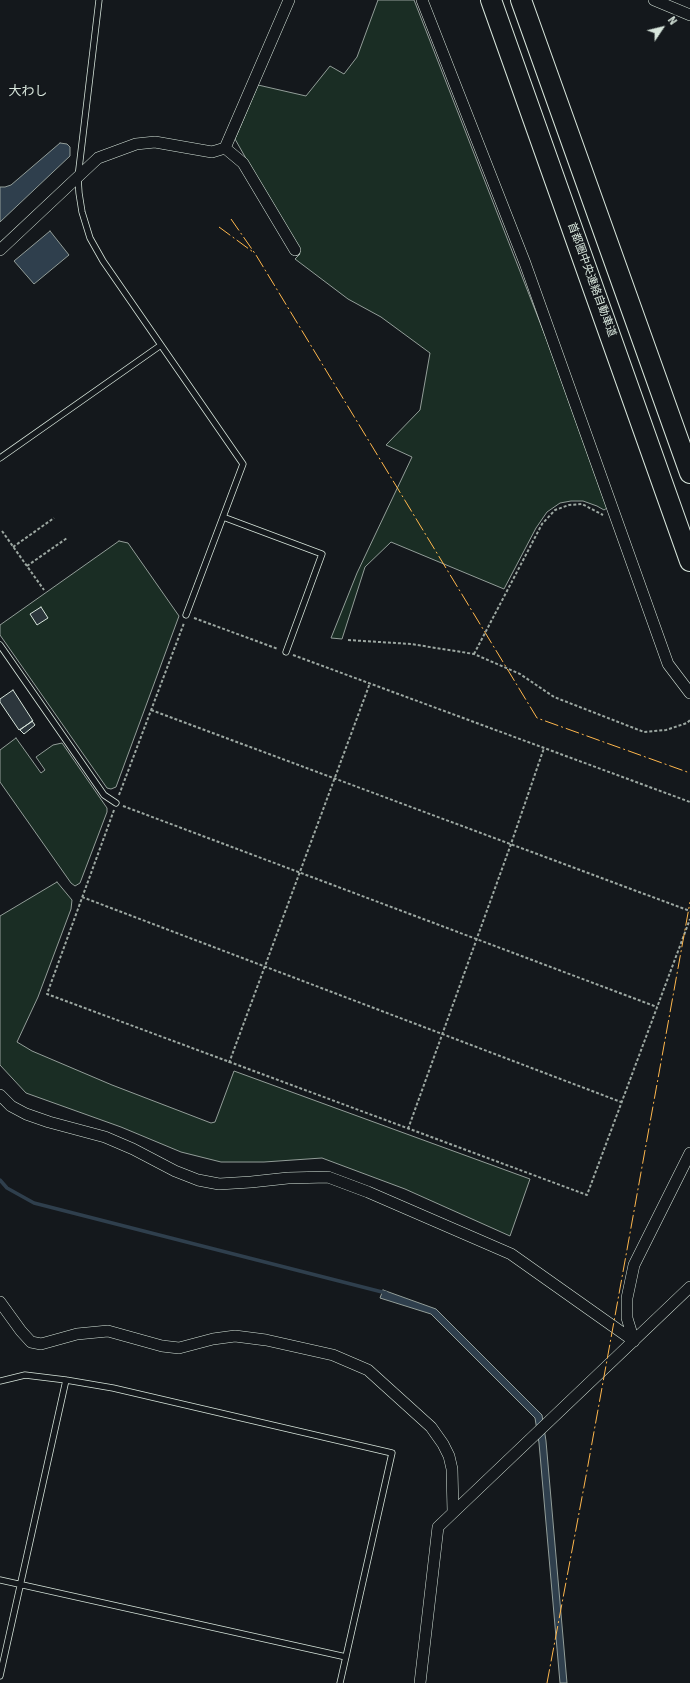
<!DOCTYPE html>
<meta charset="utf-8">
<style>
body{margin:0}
#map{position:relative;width:690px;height:1683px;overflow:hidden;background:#14181c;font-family:"Source Sans 3",sans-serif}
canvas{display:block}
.north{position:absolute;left:642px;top:8px;width:40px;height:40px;-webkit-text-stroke:3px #14181c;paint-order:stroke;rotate:55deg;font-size:11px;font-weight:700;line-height:16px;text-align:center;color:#d8e6dc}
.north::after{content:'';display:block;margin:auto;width:14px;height:18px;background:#d8e6dc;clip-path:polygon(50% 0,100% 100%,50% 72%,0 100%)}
</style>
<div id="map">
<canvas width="690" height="1683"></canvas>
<div class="north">N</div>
</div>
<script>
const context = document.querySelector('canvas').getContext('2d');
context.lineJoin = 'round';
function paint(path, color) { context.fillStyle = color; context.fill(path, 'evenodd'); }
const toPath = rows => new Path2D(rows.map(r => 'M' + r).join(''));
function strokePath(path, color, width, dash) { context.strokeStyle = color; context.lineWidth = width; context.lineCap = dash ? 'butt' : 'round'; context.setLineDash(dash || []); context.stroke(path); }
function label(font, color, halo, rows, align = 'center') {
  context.font = font + ' "Source Sans 3","Noto Sans JP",sans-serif'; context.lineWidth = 3; context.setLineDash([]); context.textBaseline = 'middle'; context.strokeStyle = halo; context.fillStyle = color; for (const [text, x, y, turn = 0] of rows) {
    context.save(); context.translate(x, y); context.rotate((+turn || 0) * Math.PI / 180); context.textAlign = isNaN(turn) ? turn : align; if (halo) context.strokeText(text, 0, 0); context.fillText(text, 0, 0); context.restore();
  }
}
const green = toPath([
 [378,0,414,0,548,343,607,508,604,510,597,506,583,501,571,501,560,503,547,512,536,528,504,589,391,542,365,567,342,639,331,638,357,573,412,457,386,445,420,410,430,353,381,317,348,299,295,259,300,254,235,139,258,85,306,96,330,66,344,74,357,57,378,0],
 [119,541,128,543,179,616,116,787,111,789,107,788,0,635,0,625,119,541],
 [16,738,41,773,45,770,36,757,53,745,62,743,107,808,107,812,80,883,75,886,71,883,0,782,0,750,16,738],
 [57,882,72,900,71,909,38,997,17,1042,32,1051,112,1085,211,1123,215,1122,234,1071,530,1179,510,1236,405,1189,322,1158,264,1162,221,1162,181,1152,121,1127,26,1093,0,1065,0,916,57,882]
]);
paint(green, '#1a2d24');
strokePath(green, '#939e99', 1);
const water = toPath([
 [60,143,67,144,70,147,70,156,0,222,0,187,5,187,11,185,60,143],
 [50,231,69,255,34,284,14,261,50,231],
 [383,1290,436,1309,542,1415,546,1441,567,1683,560,1683,539,1443,535,1418,431,1314,380,1298,383,1290]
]);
paint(water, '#2f3f4d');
strokePath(water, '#939e99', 1);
strokePath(toPath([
 [0,1180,7,1188,34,1203,386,1293]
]), '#2f3f4d', 3.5);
const building = toPath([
 [41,607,48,618,37,625,30,614,41,607],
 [13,690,33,721,19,730,0,702,0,699,13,690],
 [32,721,35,725,24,734,20,730,32,721]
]);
paint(building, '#2c363c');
strokePath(building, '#d8e6dc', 1);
const lane = toPath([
 [99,0,78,177,79,193,82,212,90,238,103,261,243,464,186,615],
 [0,458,161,345],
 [223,517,322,554,286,652],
 [0,645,104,795,116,803],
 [0,1381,25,1375,66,1380,113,1388,392,1453,340,1683],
 [0,1580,346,1657],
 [0,1676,66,1380]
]);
const street = toPath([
 [422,0,525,263,668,664,690,693],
 [654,0,690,15],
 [225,148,243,163,295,250],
 [0,250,98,158,136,144,155,142,212,152,225,148,289,0],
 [0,1095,11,1106,26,1114,49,1122,105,1137,133,1149,175,1171,198,1180,219,1184,251,1182,288,1178,328,1177,368,1192,511,1254,634,1341],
 [0,1302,21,1331,31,1342,41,1344,77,1334,108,1331,162,1346,179,1348,213,1339,235,1336,266,1340,333,1355,368,1370,431,1427,443,1444,449,1456,452,1469,453,1512],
 [634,1341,627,1318,627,1298,634,1265,690,1153],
 [420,1683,438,1527,690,1287]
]);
const highway = toPath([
 [491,0,690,561],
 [521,0,690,473]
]);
strokePath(lane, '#d8e6dc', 7);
strokePath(street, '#d8e6dc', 12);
strokePath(highway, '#d8e6dc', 22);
strokePath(toPath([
 [2,531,44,590],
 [13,547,54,518],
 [27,566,67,538],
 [194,618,278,649],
 [348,640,411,644,474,654,520,674,554,697,644,732,666,730,687,723,690,720],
 [474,654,542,524,555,510,569,505,582,504,603,515],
 [293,655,690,802],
 [151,710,690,911],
 [119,795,184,623],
 [123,806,657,1007],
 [114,810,47,994,587,1195,690,919],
 [82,897,621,1102],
 [229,1063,370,683],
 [408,1129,511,844,544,748]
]), '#9da8a2', 2, [3, 2]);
strokePath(lane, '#14181c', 5.5);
strokePath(street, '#14181c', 11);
strokePath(highway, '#14181c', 20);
strokePath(toPath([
 [231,219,256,255,537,718,690,773],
 [219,227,253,252],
 [547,1683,586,1476,690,902]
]), '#ffb74d', 1, [14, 3, 2, 3]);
label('11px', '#d8e6dc', '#14181c', [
 ["首都圏中央連絡自動車道",591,280,70]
]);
label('13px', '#d8e6dc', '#14181c', [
 ["大わし",28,92]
]);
</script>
